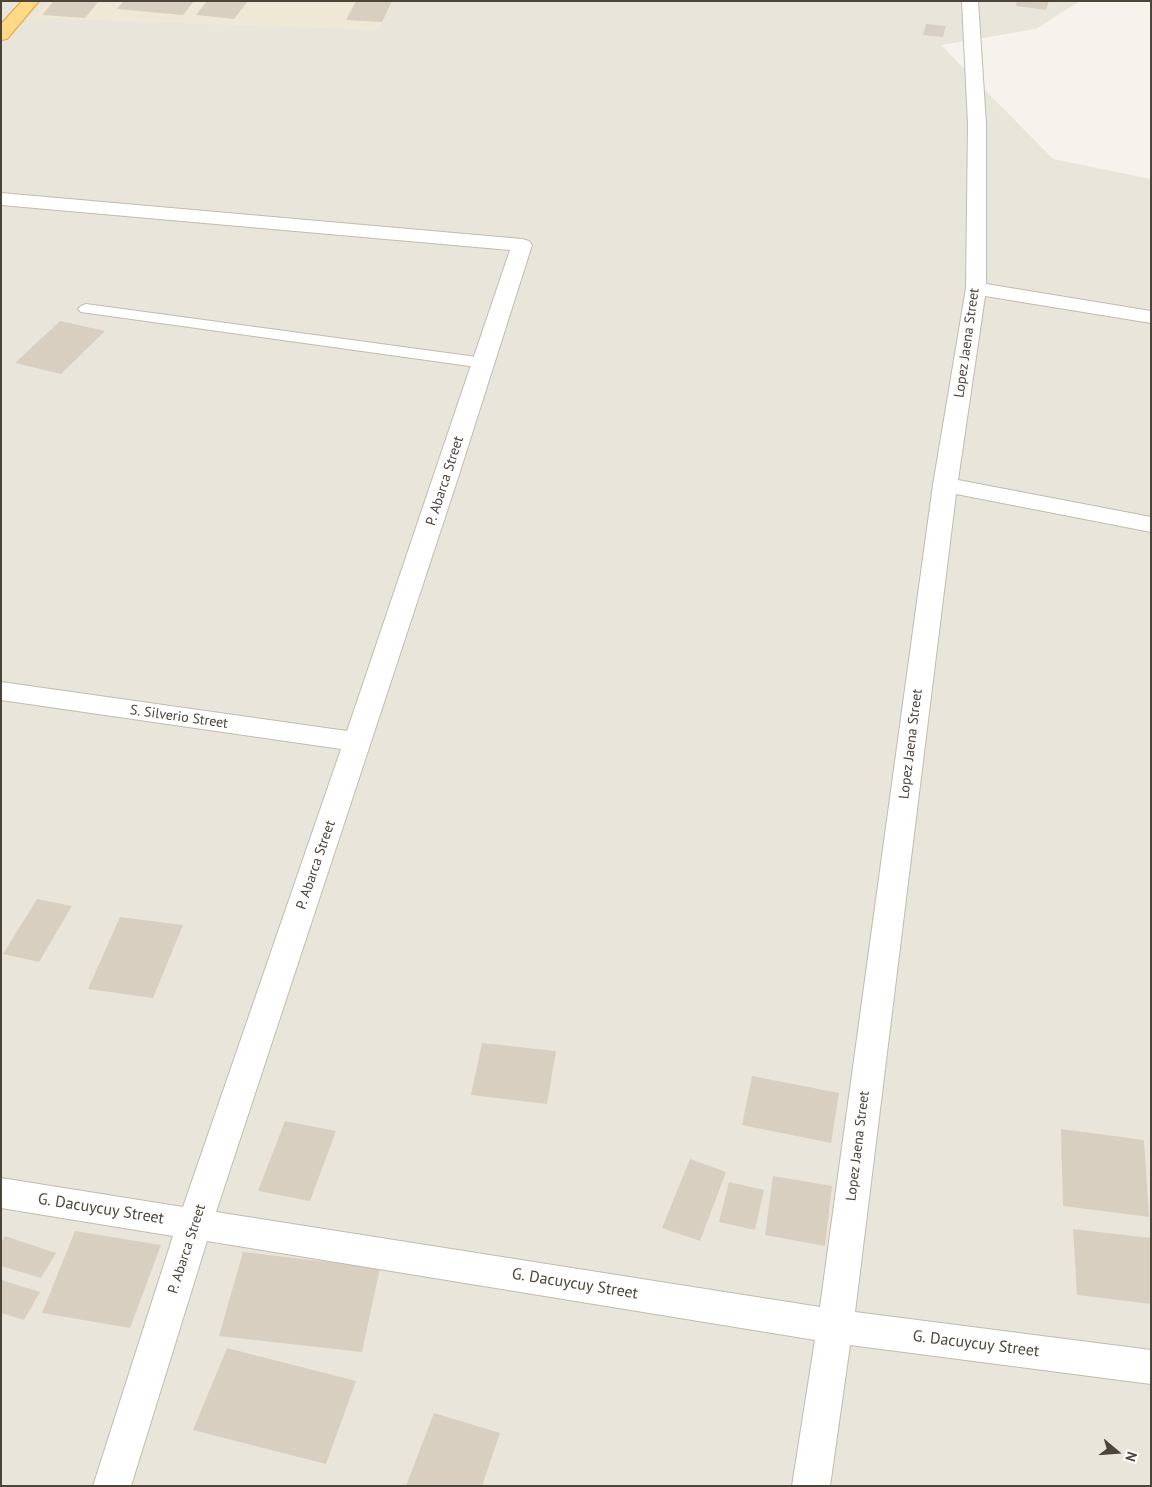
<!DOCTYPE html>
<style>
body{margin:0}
#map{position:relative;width:1152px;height:1487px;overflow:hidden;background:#f6f3ec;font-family:"PT Sans",sans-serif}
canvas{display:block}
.frame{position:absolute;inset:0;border:2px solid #4b4439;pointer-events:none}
.north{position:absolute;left:1092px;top:1427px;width:50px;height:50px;-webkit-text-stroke:4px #fff;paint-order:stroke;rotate:108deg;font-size:14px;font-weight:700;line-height:20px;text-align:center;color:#4b4439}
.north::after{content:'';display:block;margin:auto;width:18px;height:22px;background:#4b4439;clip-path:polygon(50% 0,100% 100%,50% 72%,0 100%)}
</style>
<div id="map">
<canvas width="1152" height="1487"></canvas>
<div class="frame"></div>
<div class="north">N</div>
</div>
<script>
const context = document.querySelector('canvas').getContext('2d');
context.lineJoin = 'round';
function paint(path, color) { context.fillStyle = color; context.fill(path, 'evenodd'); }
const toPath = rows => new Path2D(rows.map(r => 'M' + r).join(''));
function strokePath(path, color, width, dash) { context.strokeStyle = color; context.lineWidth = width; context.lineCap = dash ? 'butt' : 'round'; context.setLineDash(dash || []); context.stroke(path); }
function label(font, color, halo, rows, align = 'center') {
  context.font = font + ' "PT Sans",sans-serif'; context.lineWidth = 5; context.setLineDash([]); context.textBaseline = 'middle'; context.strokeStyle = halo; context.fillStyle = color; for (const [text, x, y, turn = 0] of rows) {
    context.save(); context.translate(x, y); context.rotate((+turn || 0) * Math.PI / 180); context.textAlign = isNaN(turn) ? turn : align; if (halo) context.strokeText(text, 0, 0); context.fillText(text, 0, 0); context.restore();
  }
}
paint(toPath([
 [1,1,1080,1,1036,29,941,45,1053,159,1151,179,1151,1486,1,1486]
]), '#eae5da');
paint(toPath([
 [48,1,393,1,378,30,33,18]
]), '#efe8d6');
paint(toPath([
 [54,1,99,1,85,18,42,15],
 [124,1,194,1,183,15,117,9],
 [207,1,248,1,234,19,196,15],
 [356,1,392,1,382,22,346,20],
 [1017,1,1049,1,1046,10,1016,6],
 [926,24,946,26,943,37,923,35],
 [60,321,105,331,61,374,15,363],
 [37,899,72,906,39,962,3,954],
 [120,917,183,925,153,998,88,989],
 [482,1043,556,1051,547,1104,471,1095],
 [752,1076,839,1093,831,1143,742,1125],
 [285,1121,336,1131,310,1201,258,1191],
 [1061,1129,1144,1140,1149,1217,1063,1206],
 [690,1159,726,1172,700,1241,662,1228],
 [773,1176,832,1186,825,1246,765,1235],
 [729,1182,764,1190,755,1230,719,1222],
 [1073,1229,1151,1238,1151,1304,1077,1295],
 [75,1231,161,1245,130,1328,42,1313],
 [5,1236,56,1253,41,1278,1,1266,1,1243],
 [243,1252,380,1268,362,1352,219,1336],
 [1,1280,40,1292,24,1320,1,1313],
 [227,1348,356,1381,326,1464,193,1430],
 [434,1413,500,1433,482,1486,406,1486]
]), '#d8cfc1');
const service = toPath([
 [86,304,484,358,492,363,484,368,81,312,78,309,81,306,86,304]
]);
const minor = toPath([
 [962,1,978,1,986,124,986,284,1151,311,1151,323,985,296,958,480,1151,517,1151,532,956,494,855,1312,1151,1350,1151,1384,850,1345,830,1486,792,1486,815,1340,207,1241,131,1486,93,1486,173,1236,1,1208,1,1178,183,1207,341,749,1,700,1,682,347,731,510,250,1,205,1,193,522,239,529,241,532,245,457,481,216,1212,820,1307,933,485,966,288,968,124,962,1]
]);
const trunk = toPath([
 [22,1,39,1,7,39,1,40,1,24,22,1]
]);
strokePath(service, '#c2bbae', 2);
strokePath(minor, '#c2bbae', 2);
strokePath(trunk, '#e0a43c', 2);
paint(service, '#fff');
paint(minor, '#fff');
paint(trunk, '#ffd985');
label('14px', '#4b4439', '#fff', [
 ["Lopez Jaena Street",967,343,-82],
 ["P. Abarca Street",445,481,-72],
 ["S. Silverio Street",179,717,8],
 ["Lopez Jaena Street",911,744,-83],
 ["P. Abarca Street",316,865,-71],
 ["Lopez Jaena Street",858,1146,-83],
 ["P. Abarca Street",187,1249,-72]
]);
label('16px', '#4b4439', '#fff', [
 ["G. Dacuycuy Street",101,1209,9],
 ["G. Dacuycuy Street",575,1284,9],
 ["G. Dacuycuy Street",976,1344,7]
]);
</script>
